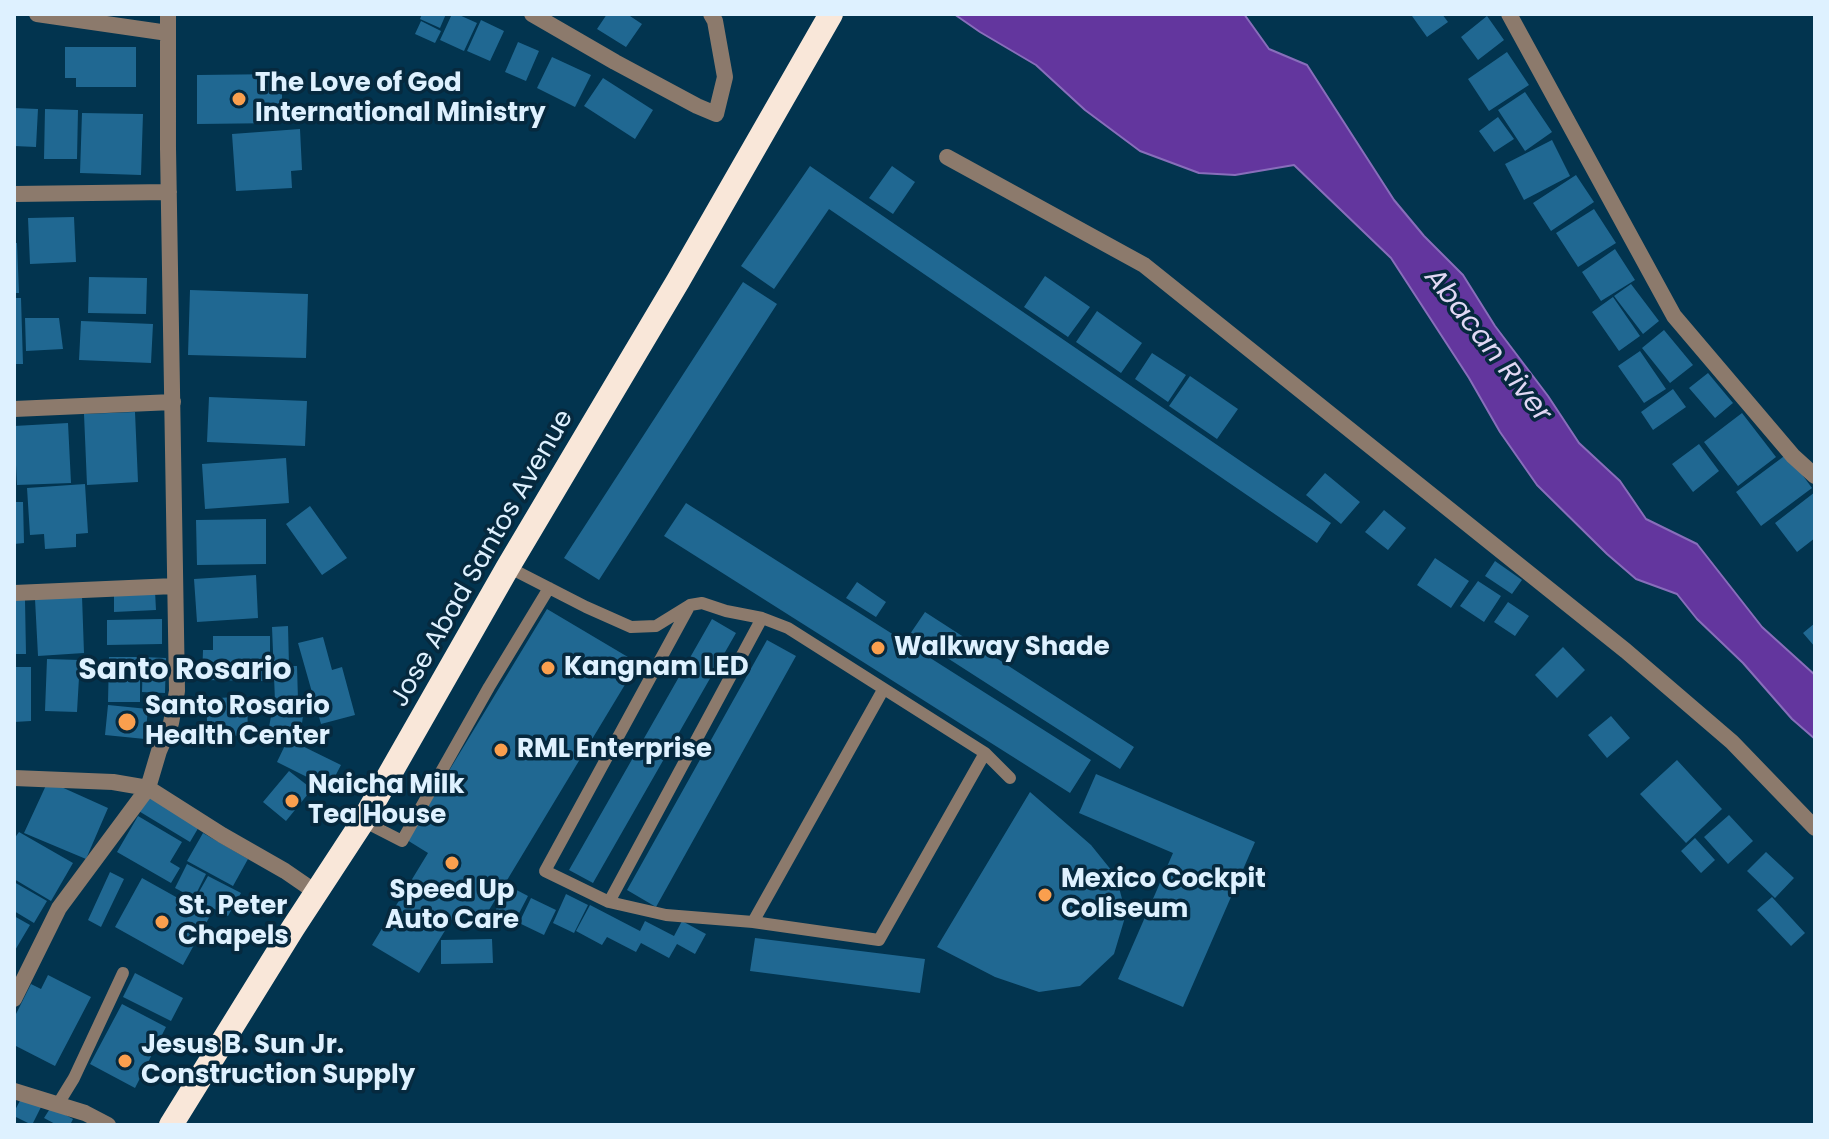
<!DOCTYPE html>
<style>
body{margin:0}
#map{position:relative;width:1829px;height:1139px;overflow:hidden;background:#02344f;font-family:Poppins,sans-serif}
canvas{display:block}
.frame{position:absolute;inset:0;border:16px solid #def1ff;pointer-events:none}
</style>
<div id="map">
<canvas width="1829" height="1139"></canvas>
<div class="frame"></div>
</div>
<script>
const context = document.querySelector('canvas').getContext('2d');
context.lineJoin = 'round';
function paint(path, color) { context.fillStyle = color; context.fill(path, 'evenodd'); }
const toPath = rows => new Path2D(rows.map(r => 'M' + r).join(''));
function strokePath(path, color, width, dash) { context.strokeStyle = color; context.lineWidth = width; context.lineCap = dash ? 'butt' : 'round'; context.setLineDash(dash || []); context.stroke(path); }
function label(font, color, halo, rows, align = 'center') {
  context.font = font + ' Poppins,sans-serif'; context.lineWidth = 7; context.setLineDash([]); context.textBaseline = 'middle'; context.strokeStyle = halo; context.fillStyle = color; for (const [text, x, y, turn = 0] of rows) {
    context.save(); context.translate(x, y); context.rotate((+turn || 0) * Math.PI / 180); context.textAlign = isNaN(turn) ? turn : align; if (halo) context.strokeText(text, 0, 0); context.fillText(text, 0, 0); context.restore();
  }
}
const water = toPath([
 [954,14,1244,14,1269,49,1307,65,1394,200,1424,236,1463,275,1495,326,1548,396,1579,443,1620,481,1646,519,1697,544,1762,627,1815,675,1815,739,1792,719,1743,663,1697,619,1677,594,1636,579,1607,554,1537,485,1500,432,1469,378,1391,258,1294,165,1235,175,1199,173,1140,151,1085,110,1036,65,980,32,954,14]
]);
paint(water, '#63369e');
strokePath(water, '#886ebb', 2);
paint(toPath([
 [422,14,446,14,440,28,420,19],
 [452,14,457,14,477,23,464,51,440,40],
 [607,14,627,14,642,24,626,47,597,29],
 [1415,14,1442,14,1448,22,1427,37,1412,16],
 [1487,16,1504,40,1478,60,1461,37],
 [481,20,504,31,490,61,467,51],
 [421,21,441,31,435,43,415,34],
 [518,42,539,51,526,81,505,72],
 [65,47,136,47,136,87,76,87,76,78,65,78],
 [1507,52,1529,85,1489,111,1468,79],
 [552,57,591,75,575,107,537,88],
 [282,74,282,123,197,124,197,75],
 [603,78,653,110,635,139,584,106],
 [1525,92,1552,132,1525,151,1498,110],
 [14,108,38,109,36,147,14,146],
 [45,109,78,110,77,159,44,159],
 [82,113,143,114,141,175,80,173],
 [1498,117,1514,139,1494,152,1479,131],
 [300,129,302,170,291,171,292,188,236,191,232,134],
 [1552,140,1570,176,1524,200,1505,164],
 [810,166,1331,523,1317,543,829,209,774,289,741,266],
 [892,166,915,182,893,214,869,198],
 [1576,175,1594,202,1551,231,1533,203],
 [1594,209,1616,243,1578,267,1556,233],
 [74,217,76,262,30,264,28,218],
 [14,243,17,243,19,293,14,293],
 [1615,249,1635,280,1601,301,1582,272],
 [1045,276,1090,307,1068,337,1024,307],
 [89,277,147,278,146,314,88,313],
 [743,282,777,304,599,580,564,558],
 [1631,284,1659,321,1643,334,1614,296],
 [190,290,308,294,306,358,188,355],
 [1613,297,1640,336,1619,351,1592,312],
 [14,298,21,298,23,364,14,364],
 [1097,311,1142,343,1121,373,1076,342],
 [25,318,59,318,63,349,26,351],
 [81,321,153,324,151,363,79,360],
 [1664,330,1693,365,1670,383,1642,348],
 [1640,351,1666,389,1644,403,1618,366],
 [1152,353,1186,375,1168,402,1135,379],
 [1708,373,1733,403,1715,418,1689,388],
 [1190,376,1238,409,1217,439,1169,406],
 [1673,389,1686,407,1653,430,1641,412],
 [209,397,307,401,305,446,207,442],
 [135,412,138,482,87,485,84,414],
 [1742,413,1776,457,1738,486,1704,442],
 [68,423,71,483,17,485,14,426],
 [1699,444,1719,471,1693,492,1672,464],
 [1787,454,1812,488,1761,526,1736,492],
 [286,458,289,503,205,509,202,464],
 [1325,473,1360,502,1341,524,1306,495],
 [85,484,88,533,76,534,76,547,45,549,44,534,30,535,27,488],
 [1815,492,1815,538,1797,552,1775,523],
 [14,502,23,502,24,543,14,544],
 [686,503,1091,760,1070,793,664,536],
 [310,506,347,558,322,575,286,524],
 [1384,510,1406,528,1388,550,1365,532],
 [266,519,266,564,197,565,196,520],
 [1435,558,1469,581,1451,608,1417,585],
 [1495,561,1522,580,1512,594,1485,576],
 [256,575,258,618,197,622,194,579],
 [1478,581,1501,596,1484,622,1460,606],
 [857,582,886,602,876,617,846,598],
 [155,591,156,610,114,612,114,593],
 [82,596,84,653,38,656,35,599],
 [14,600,25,600,26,654,14,654],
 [1508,602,1529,616,1515,636,1494,622],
 [547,609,638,663,480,925,457,911,419,973,372,945,428,853,407,840],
 [925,612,1134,747,1120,769,910,634],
 [162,619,162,644,107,645,107,620],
 [712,619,736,633,593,883,569,870],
 [1815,623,1815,647,1803,633],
 [288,626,289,666,297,666,298,700,275,701,272,627],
 [213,636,270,636,270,681,202,680,203,650,213,650],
 [323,637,332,670,342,667,355,715,321,724,298,643],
 [767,640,796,656,656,907,627,890],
 [1563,647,1585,670,1557,698,1535,675],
 [109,657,140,657,140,702,108,702],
 [143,657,166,658,165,693,142,692],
 [47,659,80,660,77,712,45,711],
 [14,667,31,667,31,721,14,722],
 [247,696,248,735,213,737,212,721,207,721,206,699],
 [108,705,148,709,145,739,105,735],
 [273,705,304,709,300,737,268,733],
 [1611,716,1630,738,1607,758,1588,735],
 [288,739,341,765,329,788,277,762],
 [1677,760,1722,809,1686,843,1640,794],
 [289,771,312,789,286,821,263,802],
 [1096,774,1255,842,1183,1007,1118,979,1173,853,1079,813],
 [48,781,108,808,86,859,24,833],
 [1030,792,1091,845,1116,876,1126,914,1114,954,1080,986,1039,992,995,977,937,947],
 [147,793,200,825,190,842,137,810],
 [1729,815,1753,841,1728,864,1704,837],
 [138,816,182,842,170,862,180,868,171,883,117,852],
 [19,832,73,863,51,901,14,879,14,839],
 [203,833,248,859,233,886,187,861],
 [1695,838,1715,860,1701,873,1681,851],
 [1766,852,1794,878,1775,898,1747,871],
 [187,864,206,874,194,898,175,888],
 [110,872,124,879,101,927,88,920],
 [208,876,241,893,228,916,195,899],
 [142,878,210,916,183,965,115,927],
 [14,882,47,901,34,923,14,911],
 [509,886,528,896,514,923,494,913],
 [566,894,588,905,574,933,553,923],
 [1772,897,1805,933,1791,946,1757,910],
 [531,898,556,910,544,935,519,923],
 [590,905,640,931,645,921,674,936,682,921,706,934,695,954,677,944,669,958,641,943,636,952,607,937,602,945,576,931],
 [14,916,30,925,14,952],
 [755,938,925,959,920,993,750,971],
 [492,939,493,963,441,964,441,940],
 [135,973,183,998,171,1021,123,997],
 [48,975,91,997,55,1066,14,1045,14,1018,31,984,41,989],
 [122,1004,166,1027,135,1088,90,1064],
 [22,1097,41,1107,32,1125,14,1116,14,1112],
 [51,1107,73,1119,70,1125,57,1125,44,1118]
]), '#206892');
strokePath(toPath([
 [508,567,586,607,631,627,656,626,690,605,702,603,726,611,762,618,788,628,985,753,1010,778],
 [690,605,545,871,609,902,666,915,753,922,879,940,985,753],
 [363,821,402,841,489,687,549,588],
 [609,902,762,618],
 [753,922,883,690],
 [58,1104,74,1078,123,973]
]), '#8c7a6c', 12);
strokePath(toPath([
 [37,14,168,33],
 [532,14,615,62,697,106,716,114,725,77,715,21,711,14],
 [1509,14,1674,316,1793,456,1815,476],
 [947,157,1144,265,1626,651,1732,742,1815,828],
 [14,194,169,192],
 [14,409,173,402],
 [14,593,175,586],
 [14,778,113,782,148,788,222,835,285,871,317,893],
 [14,999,59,908,148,788,159,751,171,723,177,691,168,148,168,14],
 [14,1091,85,1113,108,1125]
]), '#8c7a6c', 16);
strokePath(toPath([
 [171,1125,293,928,363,821,508,567,678,281,831,14]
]), '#f9e7d9', 24);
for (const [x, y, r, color] of [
 [239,99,8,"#fa9f4e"],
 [878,648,8,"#fa9f4e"],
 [548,668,8,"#fa9f4e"],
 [127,722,10,"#fa9f4e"],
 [501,750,8,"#fa9f4e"],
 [292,801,8,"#fa9f4e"],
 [452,863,8,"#fa9f4e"],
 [1045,895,8,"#fa9f4e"],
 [162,922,8,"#fa9f4e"],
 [125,1061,8,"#fa9f4e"]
]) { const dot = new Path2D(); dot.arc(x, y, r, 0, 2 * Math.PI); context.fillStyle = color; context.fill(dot); strokePath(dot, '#06293e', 3); }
label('bold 26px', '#def1ff', '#06293e', [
 ["The Love of God",255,84],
 ["International Ministry",255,114],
 ["Walkway Shade",894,648],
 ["Kangnam LED",564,668],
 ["Santo Rosario",145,707],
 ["Health Center",145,737],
 ["RML Enterprise",517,750],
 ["Naicha Milk",308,786],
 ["Tea House",308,816],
 ["Mexico Cockpit",1061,880],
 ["Coliseum",1061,910],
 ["Speed Up",452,891,"center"],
 ["Auto Care",452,921,"center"],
 ["St. Peter",178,907],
 ["Chapels",178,937],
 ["Jesus B. Sun Jr.",141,1046],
 ["Construction Supply",141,1076]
], 'left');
label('26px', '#def1ff', '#06293e', [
 ["Jose Abad Santos Avenue",483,559,-60]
]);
label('italic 28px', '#e1d8f4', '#06293e', [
 ["Abacan River",1487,346,52]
]);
label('bold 30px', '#def1ff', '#06293e', [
 ["Santo Rosario",185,671]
]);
</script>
